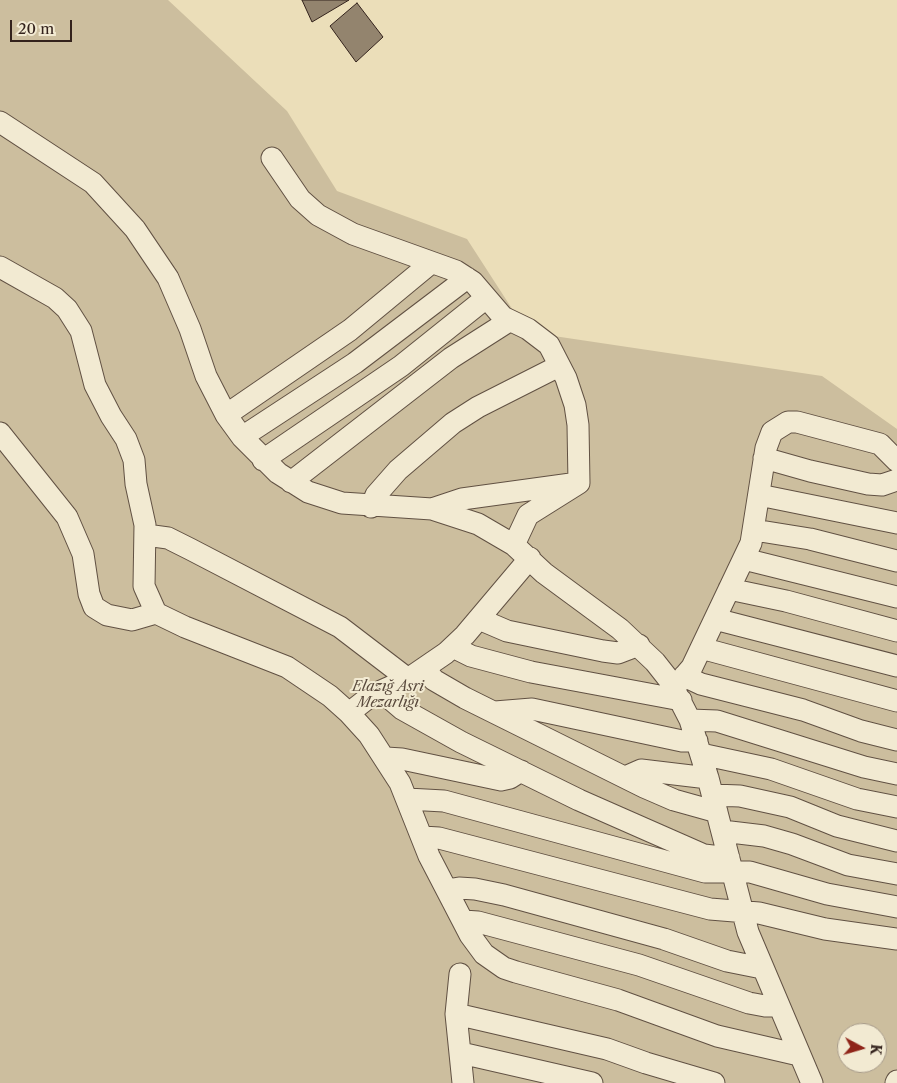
<!DOCTYPE html>
<meta charset="utf-8">
<style>
body{margin:0}
#map{position:relative;width:897px;height:1083px;overflow:hidden;background:#ebdeb9;font-family:"Libre Caslon Text",serif}
canvas{display:block}
.north{position:absolute;left:837px;top:1023px;width:50px;height:50px;box-sizing:border-box;background:#f2ead2;border:1px solid #a69a89;border-radius:50%;rotate:96deg;font-size:14px;font-weight:700;line-height:20px;text-align:center;color:#33221c}
.north::after{content:'';display:block;margin:auto;width:18px;height:22px;background:#8f2418;clip-path:polygon(50% 0,100% 100%,50% 72%,0 100%)}
.scale{position:absolute;left:10px;top:20px;width:62px;height:22px;box-sizing:border-box;border:2px solid #33221c;border-top:0;padding-left:6px;font-size:15px;line-height:18px;white-space:nowrap;color:#33221c;-webkit-text-stroke:4px #f2ead2;paint-order:stroke}
</style>
<div id="map">
<canvas width="897" height="1083"></canvas>
<div class="north">K</div>
<div class="scale">20 m</div>
</div>
<script>
const context = document.querySelector('canvas').getContext('2d');
context.lineJoin = 'round';
function paint(path, color) { context.fillStyle = color; context.fill(path, 'evenodd'); }
const toPath = rows => new Path2D(rows.map(r => 'M' + r).join(''));
function strokePath(path, color, width, dash) { context.strokeStyle = color; context.lineWidth = width; context.lineCap = dash ? 'butt' : 'round'; context.setLineDash(dash || []); context.stroke(path); }
function label(font, color, halo, rows, align = 'center') {
  context.font = font + ' "Libre Caslon Text",serif'; context.lineWidth = 4; context.setLineDash([]); context.textBaseline = 'middle'; context.strokeStyle = halo; context.fillStyle = color; for (const [text, x, y, turn = 0] of rows) {
    context.save(); context.translate(x, y); context.rotate((+turn || 0) * Math.PI / 180); context.textAlign = isNaN(turn) ? turn : align; if (halo) context.strokeText(text, 0, 0); context.fillText(text, 0, 0); context.restore();
  }
}
paint(toPath([
 [0,0,168,0,287,111,337,191,467,239,527,332,822,376,897,429,897,1083,0,1083],
 [847,1033,877,1033,877,1063,847,1063]
]), '#ccbe9e');
const building = toPath([
 [302,0,349,0,312,22,302,0],
 [357,3,383,37,356,62,330,26,357,3]
]);
paint(building, '#93846e');
strokePath(building, '#33221c', 1);
const minor = toPath([
 [0,122,93,183,135,229,168,278,190,329,206,376,226,415,242,437,278,473,308,492,342,503,432,509,478,524,514,545,544,573,620,629,655,662,670,681,690,720,708,778,748,932,812,1083],
 [272,158,300,199,318,215,353,234,456,271,473,282,503,317,528,329,549,345,566,378,575,405,578,425,579,483,528,515,514,545],
 [0,267,55,298,67,309,81,331,95,385,111,416,126,439,134,460,136,484,145,525,144,586,156,613,185,627,287,667,330,696,349,713,369,735,400,783,429,856,470,935,484,954,504,968,516,972,618,1000,717,1036,799,1055],
 [226,415,350,330,431,263],
 [0,433,67,517,83,554,89,594,94,607,107,615,132,620,156,613],
 [242,437,355,363,467,278],
 [764,458,810,471,868,484,882,485,897,480],
 [263,460,401,366,486,298],
 [291,482,451,358,509,321],
 [759,495,897,523],
 [371,507,376,495,398,470,453,423,478,407,559,366],
 [432,509,462,499,571,484],
 [754,530,810,539,897,561],
 [146,535,168,538,190,549,340,627,408,679],
 [744,559,897,597],
 [729,589,786,601,897,631],
 [479,619,507,631,603,651,618,653,639,645],
 [715,619,897,666],
 [453,647,471,656,531,672,681,700],
 [701,648,897,701],
 [425,669,434,680,465,698,644,787,674,800,717,812],
 [684,676,701,684,803,710,861,731,897,740],
 [674,688,692,667,751,543,766,448,772,432,788,422,797,422,880,444,897,461],
 [381,691,402,709,461,742,579,800,704,855,729,858],
 [495,712,532,709,682,741,697,741],
 [349,713,372,695,408,679,446,653,465,635,530,558],
 [690,720,717,721,864,767,897,774],
 [701,754,771,769,857,799,897,807],
 [386,758,402,759,501,780,510,778,521,771],
 [625,777,641,770,708,778],
 [713,795,740,796,790,807,837,826,897,841],
 [407,799,444,801,705,872,750,872,827,894,897,907],
 [722,831,764,836,792,844,848,865,897,874],
 [422,837,439,838,710,909,759,913,825,929,897,939],
 [447,890,459,888,475,889,504,895,664,939,727,961,762,968],
 [463,921,478,922,639,965,749,1003,765,1006,779,1006],
 [460,974,456,1014,463,1083],
 [456,1014,607,1049,646,1063,714,1083],
 [461,1053,592,1083],
 [896,1083,897,1081]
]);
strokePath(minor, '#615143', 23);
strokePath(minor, '#f2ead2', 21);
label('italic 14px', '#59493c', '#f2ead2', [
 ["Elazığ Asri",388,687],
 ["Mezarlığı",388,703]
]);
</script>
